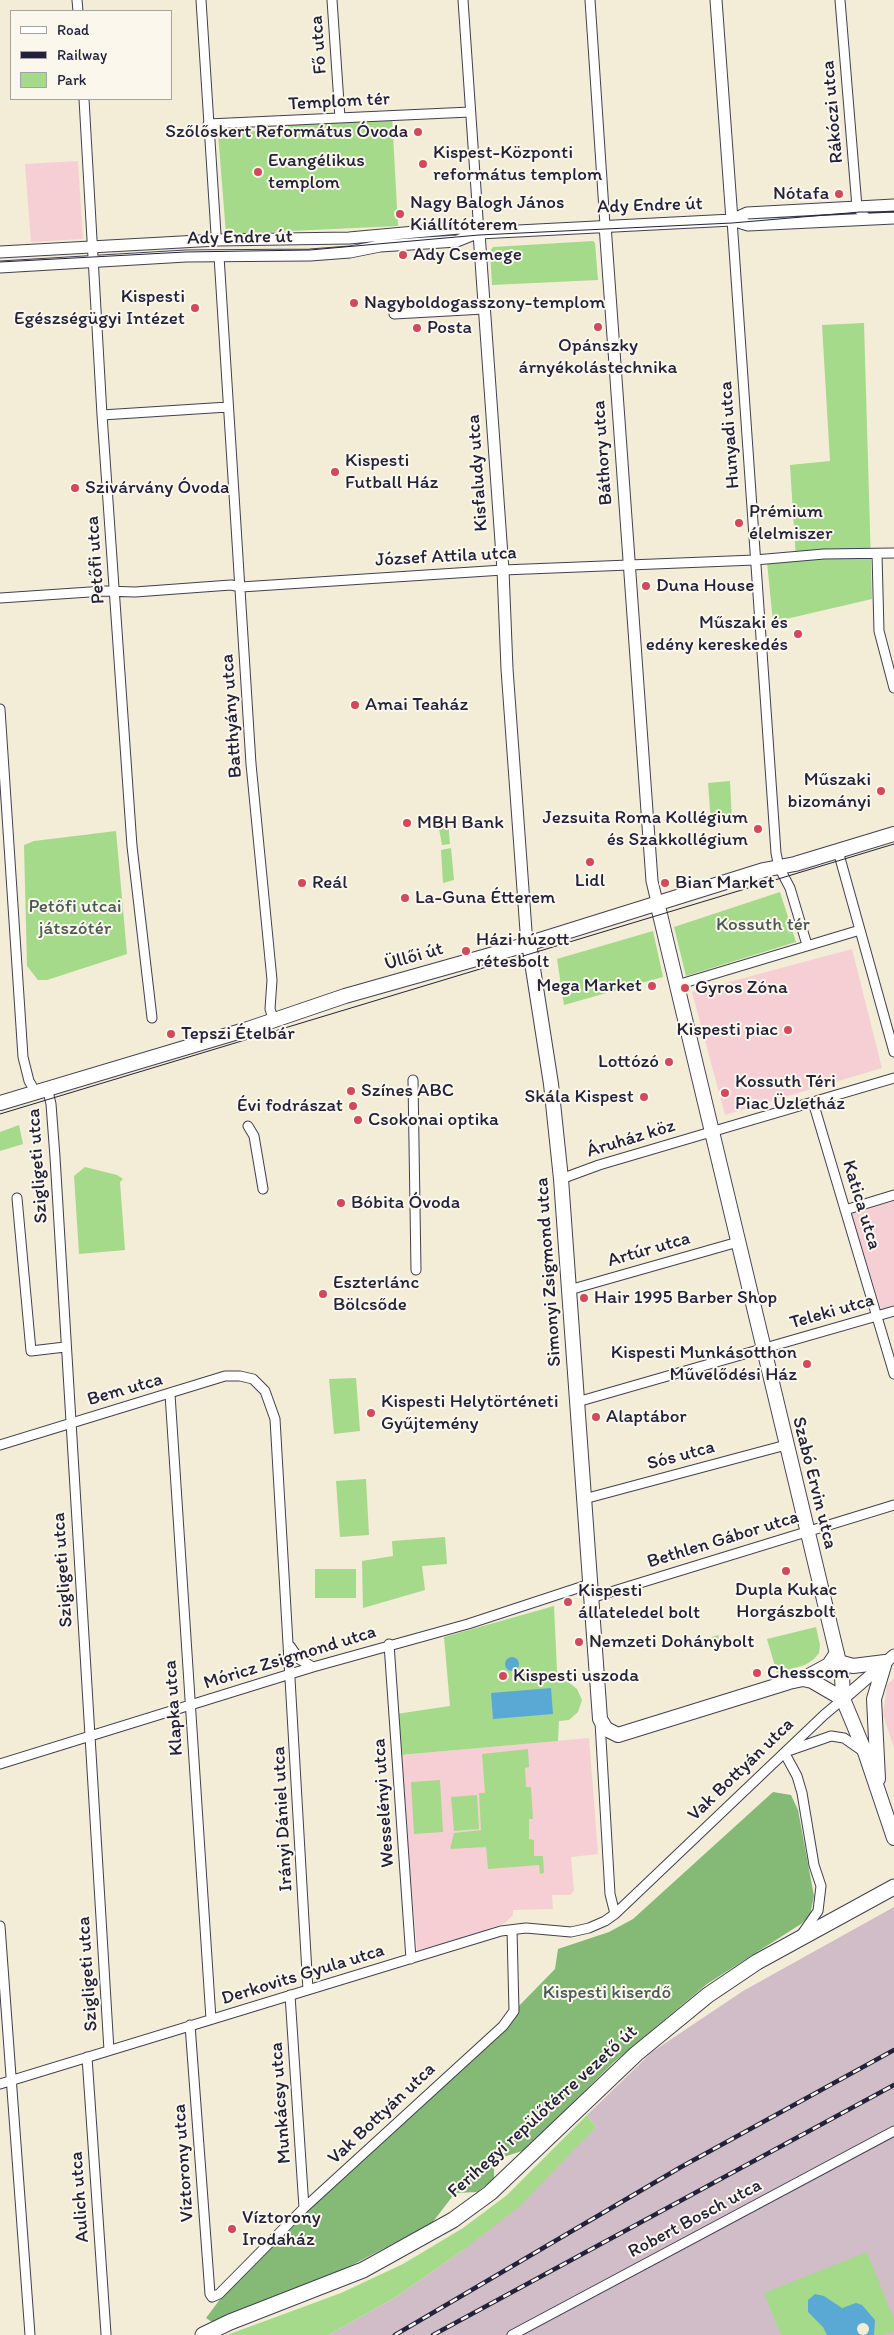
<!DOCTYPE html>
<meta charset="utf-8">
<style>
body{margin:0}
#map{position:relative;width:894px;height:2335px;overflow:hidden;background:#f3ecd6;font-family:Itim,sans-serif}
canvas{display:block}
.legend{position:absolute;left:10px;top:10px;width:162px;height:90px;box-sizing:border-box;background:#fbf7ec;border:1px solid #a4a2a5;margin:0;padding:6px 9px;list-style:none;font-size:15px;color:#22223b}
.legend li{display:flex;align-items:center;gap:10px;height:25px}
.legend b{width:25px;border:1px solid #a4a2a5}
</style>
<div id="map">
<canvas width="894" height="2335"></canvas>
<ul class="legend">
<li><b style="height:6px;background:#fff"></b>Road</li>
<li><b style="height:6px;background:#22223b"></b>Railway</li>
<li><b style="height:14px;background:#a5da8a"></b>Park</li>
</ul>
</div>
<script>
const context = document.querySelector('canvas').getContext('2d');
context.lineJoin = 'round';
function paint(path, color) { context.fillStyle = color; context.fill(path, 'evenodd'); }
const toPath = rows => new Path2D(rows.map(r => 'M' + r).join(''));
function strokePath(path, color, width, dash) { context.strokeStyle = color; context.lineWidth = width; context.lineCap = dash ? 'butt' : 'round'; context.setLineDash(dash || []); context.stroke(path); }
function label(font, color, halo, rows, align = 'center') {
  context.font = font + ' Itim,sans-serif'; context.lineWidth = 4; context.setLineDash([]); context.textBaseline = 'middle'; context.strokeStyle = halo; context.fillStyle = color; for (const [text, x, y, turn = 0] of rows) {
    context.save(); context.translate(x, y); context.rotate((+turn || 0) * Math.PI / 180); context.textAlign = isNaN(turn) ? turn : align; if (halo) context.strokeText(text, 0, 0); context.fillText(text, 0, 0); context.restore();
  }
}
paint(toPath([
 [78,161,83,239,31,242,25,164],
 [852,949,882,1068,725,1115,692,992],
 [894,1199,894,1305,881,1309,851,1213],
 [894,1678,894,1748,883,1715,887,1685],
 [589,1738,598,1854,571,1857,574,1891,570,1895,552,1895,553,1909,513,1910,513,1915,505,1923,468,1937,417,1950,400,1755]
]), '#f6cfd5');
paint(toPath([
 [894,1907,894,2335,328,2335,396,2297,463,2250,596,2127,587,2115,652,2052,743,1991]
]), '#d1bdc8');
paint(toPath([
 [392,116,398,226,226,234,218,133,288,129,288,120],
 [593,241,595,243,598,280,492,285,490,251,493,247],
 [864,323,872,599,773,622,767,562,796,560,790,465,830,461,822,325],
 [730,781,732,822,711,823,708,783],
 [448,822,450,844,442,845,438,823],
 [116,831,127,954,47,980,38,980,27,966,24,845,34,841],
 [451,848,454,880,443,883,441,850],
 [780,892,796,942,686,976,674,927],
 [653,931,663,977,564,1005,557,959],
 [19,1125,23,1144,0,1151,0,1132],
 [85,1167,117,1175,123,1179,120,1182,125,1250,79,1254,74,1176],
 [356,1378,360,1431,334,1434,329,1379],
 [366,1479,369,1535,340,1537,336,1481],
 [445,1537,447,1564,422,1566,425,1590,363,1608,362,1561,393,1556,392,1541],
 [315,1569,356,1569,356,1598,315,1598],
 [554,1606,557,1671,560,1682,567,1681,577,1689,582,1700,578,1712,569,1720,559,1721,558,1741,400,1755,396,1714,450,1706,444,1637],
 [816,1627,820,1645,819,1653,814,1659,805,1665,777,1673,767,1639],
 [718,1635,721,1644,706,1649,703,1640],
 [528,1749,529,1767,525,1768,526,1787,531,1787,533,1819,529,1819,529,1839,534,1840,534,1856,543,1856,544,1873,540,1874,539,1865,488,1869,486,1847,450,1849,454,1833,481,1830,479,1793,485,1793,482,1754],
 [440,1780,443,1832,414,1834,411,1782],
 [477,1795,479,1829,454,1831,451,1797],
 [587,2115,596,2127,520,2206,463,2250,396,2297,328,2335,227,2335,341,2293,403,2264,463,2228,507,2195],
 [867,2252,894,2320,894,2331,883,2335,781,2335,764,2293]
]), '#a5da8a');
paint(toPath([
 [773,1792,791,1795,798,1810,814,1896,810,1915,801,1924,707,1984,614,2062,525,2150,494,2160,494,2179,477,2192,455,2193,432,2223,339,2272,238,2310,212,2322,206,2318,236,2278,514,2011,555,1969,558,1949,609,1932,633,1919]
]), '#84ba76');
paint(toPath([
 '505 1664a7 7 0 1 1 14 0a7 7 0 1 1-14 0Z',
 [551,1688,553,1714,493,1719,491,1693],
 [815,2294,824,2296,842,2308,856,2303,862,2305,875,2320,874,2335,827,2335,823,2327,808,2312,808,2300]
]), '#5aa9d4');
paint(toPath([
 '857 2329a6 6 0 1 1 12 0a6 6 0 1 1-12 0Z'
]), '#f3ecd6');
const minor = toPath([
 [77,0,78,11],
 [201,0,216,234],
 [332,0,340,118],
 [463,0,479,233],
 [590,0,605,225],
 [840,0,857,207,867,219],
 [84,99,102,415,132,846,152,1018],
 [208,124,470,112],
 [732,220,776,853,779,867,790,888,807,945],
 [219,256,251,764,272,980,270,1009,274,1021],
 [394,314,484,309],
 [102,415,228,407],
 [877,554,879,631,894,688],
 [0,598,105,591,135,592,231,585,241,587,503,570,755,560,824,554,894,553],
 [0,709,23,1057,29,1081,35,1091],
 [838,851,894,1052],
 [677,985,860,930],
 [413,1080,416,1270],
 [47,1087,51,1104,55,1157,109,2050],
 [813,1102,894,1374],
 [248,1126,254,1136,263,1189],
 [561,1179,599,1165,894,1078],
 [17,1198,31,1351,65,1347],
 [845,1210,894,1195],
 [569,1290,738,1242],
 [170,1394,211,2019],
 [577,1402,894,1311],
 [0,1445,225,1376,240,1376,253,1379,265,1391,275,1419,308,1990],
 [584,1499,786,1445],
 [591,1598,894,1505],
 [389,1644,411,1959],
 [290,1646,299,1659,313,1667],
 [600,1722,610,1894,615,1914],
 [791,1750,831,1736,844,1738,864,1752],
 [785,1754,797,1776,802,1793,814,1865,821,1886,818,1911,802,1934],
 [0,1764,313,1667,468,1624,590,1584],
 [0,1926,30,2335],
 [290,1995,304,2208],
 [190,2025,210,2294,212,2297,219,2294,304,2208,503,2026,514,2011,512,1930],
 [87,2057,106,2334],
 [0,2084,501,1931,526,1928,571,1932,589,1928,605,1921,615,1914,824,1715,843,1699],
 [512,2335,894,2131]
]);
const tertiary = toPath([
 [716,0,732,220],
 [732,220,747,213,894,205],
 [605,225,652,881,657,902],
 [479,233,503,570,507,669,526,931,529,943],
 [0,252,217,240,349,238,459,228,479,233,732,220,748,225,894,218],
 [0,267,186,256,310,255,350,252,380,246,457,241,477,233],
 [843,1699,894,1655]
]);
const secondary = toPath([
 [657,902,842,1675,843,1699,865,1752,894,1838],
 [529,943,551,1084,561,1179,600,1719,606,1729,618,1735,789,1682,803,1679,829,1665,837,1653],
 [0,1103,248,1029,345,996,508,950,764,870,795,864,894,834],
 [839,1662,853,1666,885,1662,874,1699,878,1779],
 [803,1679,812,1681,843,1699]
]);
const primary = toPath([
 [203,2335,230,2322,363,2270,453,2220,490,2193,636,2054,708,1995,757,1962,894,1887]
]);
strokePath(minor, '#414052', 11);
strokePath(tertiary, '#414052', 13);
strokePath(secondary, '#414052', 16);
strokePath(primary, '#414052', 17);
strokePath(minor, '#fff', 9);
strokePath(tertiary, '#fff', 11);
strokePath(secondary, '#fff', 14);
strokePath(primary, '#fff', 15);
strokePath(toPath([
 [0,262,185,252,310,250,479,235,732,223,860,212,894,212],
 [0,1114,894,844]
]), '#22223b', 1);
const rail = toPath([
 [395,2335,681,2167,894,2050],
 [433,2335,894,2085]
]);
strokePath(rail, '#22223b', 4.5);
strokePath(rail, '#fbf7ec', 2.5, [8]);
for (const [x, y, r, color] of [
 [418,132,5,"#d1495b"],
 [423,164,5,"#d1495b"],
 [258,172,5,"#d1495b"],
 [839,194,5,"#d1495b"],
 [400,214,5,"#d1495b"],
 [403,255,5,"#d1495b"],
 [354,303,5,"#d1495b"],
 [195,308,5,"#d1495b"],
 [598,327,5,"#d1495b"],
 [417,328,5,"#d1495b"],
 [335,472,5,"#d1495b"],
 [75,488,5,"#d1495b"],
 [739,523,5,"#d1495b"],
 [646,586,5,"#d1495b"],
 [798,634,5,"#d1495b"],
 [355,705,5,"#d1495b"],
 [881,791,5,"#d1495b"],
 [407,823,5,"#d1495b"],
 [758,829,5,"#d1495b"],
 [590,862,5,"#d1495b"],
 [302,883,5,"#d1495b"],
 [665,883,5,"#d1495b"],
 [405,898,5,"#d1495b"],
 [466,951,5,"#d1495b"],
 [652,986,5,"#d1495b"],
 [685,988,5,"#d1495b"],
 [788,1030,5,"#d1495b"],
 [171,1034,5,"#d1495b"],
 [669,1062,5,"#d1495b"],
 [351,1091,5,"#d1495b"],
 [725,1093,5,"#d1495b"],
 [644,1097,5,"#d1495b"],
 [353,1106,5,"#d1495b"],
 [358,1120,5,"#d1495b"],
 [341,1203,5,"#d1495b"],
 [323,1294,5,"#d1495b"],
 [584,1298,5,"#d1495b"],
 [807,1364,5,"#d1495b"],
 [371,1413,5,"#d1495b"],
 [596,1417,5,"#d1495b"],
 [786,1571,5,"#d1495b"],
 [568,1602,5,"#d1495b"],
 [579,1642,5,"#d1495b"],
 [757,1673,5,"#d1495b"],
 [503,1676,5,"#d1495b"],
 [232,2229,5,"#d1495b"]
]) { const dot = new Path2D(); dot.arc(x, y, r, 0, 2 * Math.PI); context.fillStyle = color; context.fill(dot); strokePath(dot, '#fbf7ec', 2); }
label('19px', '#22223b', '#fbf7ec', [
 ["Fő utca",319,45,-94],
 ["Templom tér",339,102,-3],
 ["Rákóczi utca",833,112,-95],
 ["Ady Endre út",650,206,-2],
 ["Ady Endre út",240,238,-1],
 ["Hunyadi utca",730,435,-94],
 ["Báthory utca",603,453,-94],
 ["Kisfaludy utca",478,473,-94],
 ["József Attila utca",446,557,-3],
 ["Petőfi utca",96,560,-94],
 ["Batthyány utca",232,716,-94],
 ["Üllői út",414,957,-16],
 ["Áruház köz",631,1139,-17],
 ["Szigligeti utca",38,1166,-94],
 ["Katica utca",861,1205,73],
 ["Artúr utca",649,1250,-16],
 ["Simonyi Zsigmond utca",549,1272,-94],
 ["Teleki utca",832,1312,-16],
 ["Bem utca",125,1390,-16],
 ["Sós utca",681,1456,-15],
 ["Szabó Ervin utca",814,1483,76],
 ["Bethlen Gábor utca",723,1540,-17],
 ["Szigligeti utca",63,1570,-94],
 ["Móricz Zsigmond utca",290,1658,-17],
 ["Klapka utca",174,1708,-94],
 ["Vak Bottyán utca",741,1770,-44],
 ["Wesselényi utca",384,1803,-94],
 ["Irányi Dániel utca",283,1819,-93],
 ["Szigligeti utca",88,1974,-94],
 ["Derkovits Gyula utca",303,1975,-17],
 ["Munkácsy utca",281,2103,-94],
 ["Ferihegyi repülőtérre vezető út",543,2112,-42],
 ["Vak Bottyán utca",382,2114,-43],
 ["Víztorony utca",184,2163,-94],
 ["Aulich utca",80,2197,-94],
 ["Robert Bosch utca",695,2219,-28]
]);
label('19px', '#22223b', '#fbf7ec', [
 ["Szőlőskert Református Óvoda",408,132,"right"],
 ["Kispest-Központi",433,153],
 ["református templom",433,175],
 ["Evangélikus",268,161],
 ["templom",268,183],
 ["Nótafa",829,194,"right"],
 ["Nagy Balogh János",410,203],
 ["Kiállítóterem",410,225],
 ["Ady Csemege",413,255],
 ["Kispesti",185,297,"right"],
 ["Egészségügyi Intézet",185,319,"right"],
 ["Nagyboldogasszony-templom",364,303],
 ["Posta",427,328],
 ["Opánszky",598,346,"center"],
 ["árnyékolástechnika",598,368,"center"],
 ["Kispesti",345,461],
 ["Futball Ház",345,483],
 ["Szivárvány Óvoda",85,488],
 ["Prémium",749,512],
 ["élelmiszer",749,534],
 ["Duna House",656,586],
 ["Műszaki és",788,623,"right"],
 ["edény kereskedés",788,645,"right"],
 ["Amai Teaház",365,705],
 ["Műszaki",871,780,"right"],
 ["bizományi",871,802,"right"],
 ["Jezsuita Roma Kollégium",748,818,"right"],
 ["és Szakkollégium",748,840,"right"],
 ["MBH Bank",417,823],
 ["Lidl",590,881,"center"],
 ["Reál",312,883],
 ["Bian Market",675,883],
 ["La-Guna Étterem",415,898],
 ["Házi húzott",476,940],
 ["rétesbolt",476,962],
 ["Mega Market",642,986,"right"],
 ["Gyros Zóna",695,988],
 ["Kispesti piac",778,1030,"right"],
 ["Tepszi Ételbár",181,1034],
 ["Lottózó",659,1062,"right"],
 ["Kossuth Téri",735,1082],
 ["Piac Üzletház",735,1104],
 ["Színes ABC",361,1091],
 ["Skála Kispest",634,1097,"right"],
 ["Évi fodrászat",343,1106,"right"],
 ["Csokonai optika",368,1120],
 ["Bóbita Óvoda",351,1203],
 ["Eszterlánc",333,1283],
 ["Bölcsőde",333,1305],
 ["Hair 1995 Barber Shop",594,1298],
 ["Kispesti Munkásotthon",797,1353,"right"],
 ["Művelődési Ház",797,1375,"right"],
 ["Kispesti Helytörténeti",381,1402],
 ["Gyűjtemény",381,1424],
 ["Alaptábor",606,1417],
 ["Dupla Kukac",786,1590,"center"],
 ["Horgászbolt",786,1612,"center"],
 ["Kispesti",578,1591],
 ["állateledel bolt",578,1613],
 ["Nemzeti Dohánybolt",589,1642],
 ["Chesscom",767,1673],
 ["Kispesti uszoda",513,1676],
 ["Víztorony",242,2218],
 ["Irodaház",242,2240]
], 'left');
label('19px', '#495953', '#fbf7ec', [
 ["Petőfi utcai",75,907],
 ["játszótér",75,929],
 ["Kossuth tér",763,925],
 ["Kispesti kiserdő",607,1993]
]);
</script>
